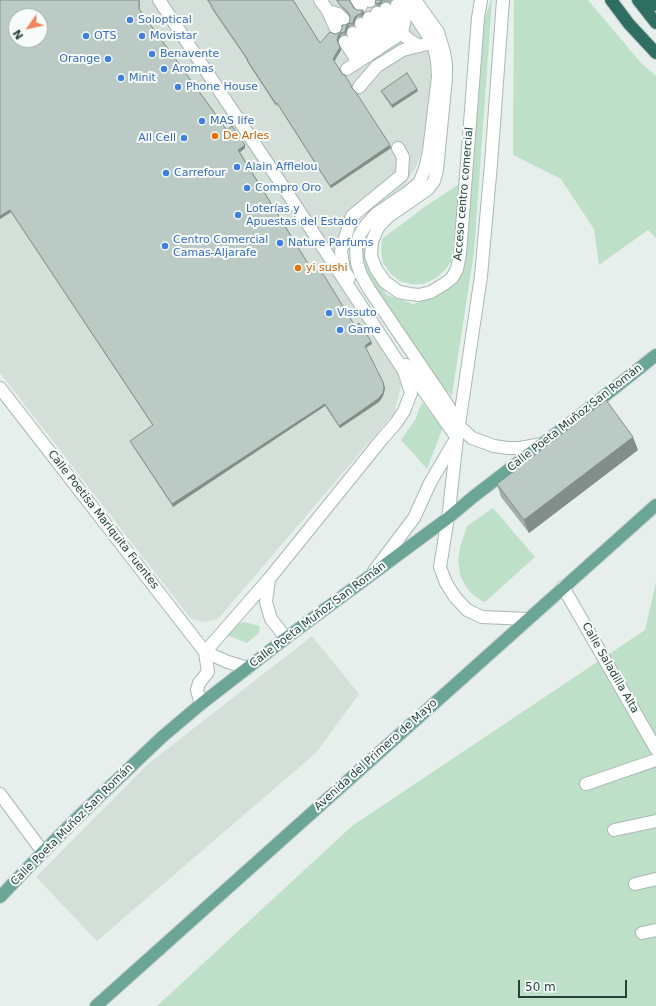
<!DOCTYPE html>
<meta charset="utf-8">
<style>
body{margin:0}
#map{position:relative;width:656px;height:1006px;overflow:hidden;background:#e6efeb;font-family:"DejaVu Sans",sans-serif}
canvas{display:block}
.north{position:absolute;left:8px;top:8px;width:40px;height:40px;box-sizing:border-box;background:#f7fbf9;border:1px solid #a3b1ad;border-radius:50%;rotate:236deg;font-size:11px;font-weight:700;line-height:16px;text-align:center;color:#24423a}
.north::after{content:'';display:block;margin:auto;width:14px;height:18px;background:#f4845f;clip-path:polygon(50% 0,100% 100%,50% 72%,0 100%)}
.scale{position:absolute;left:518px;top:980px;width:109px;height:18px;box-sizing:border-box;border:2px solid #24423a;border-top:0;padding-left:5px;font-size:12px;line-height:14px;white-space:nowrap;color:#24423a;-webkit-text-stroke:3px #f7fbf9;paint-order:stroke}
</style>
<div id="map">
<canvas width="656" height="1006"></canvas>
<div class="north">N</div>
<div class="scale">50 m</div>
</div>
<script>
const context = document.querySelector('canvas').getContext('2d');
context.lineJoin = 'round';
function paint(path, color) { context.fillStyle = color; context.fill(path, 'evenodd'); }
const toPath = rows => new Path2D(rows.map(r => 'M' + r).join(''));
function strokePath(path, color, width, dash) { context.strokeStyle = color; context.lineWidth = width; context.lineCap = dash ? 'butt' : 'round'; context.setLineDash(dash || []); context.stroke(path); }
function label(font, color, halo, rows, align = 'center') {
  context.font = font + ' "DejaVu Sans",sans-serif'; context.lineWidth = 4; context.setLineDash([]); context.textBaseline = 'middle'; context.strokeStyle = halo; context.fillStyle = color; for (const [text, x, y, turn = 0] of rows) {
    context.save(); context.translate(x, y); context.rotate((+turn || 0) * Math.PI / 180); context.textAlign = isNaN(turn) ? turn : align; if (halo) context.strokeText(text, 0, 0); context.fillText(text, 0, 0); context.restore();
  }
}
paint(toPath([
 [0,0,404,0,426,41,432,66,426,134,417,166,402,189,357,220,336,269,403,379,394,413,218,619,205,622,191,619,0,373],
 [16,16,40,16,40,40,16,40],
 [312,636,359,694,316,753,97,941,36,877,148,764]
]), '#d4dfda');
paint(toPath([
 [491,0,492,0,474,252,452,395,440,386,370,281,360,257,367,236,368,256,372,273,387,295,413,304,440,295,460,278,484,21],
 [514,0,588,0,641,63,656,76,656,238,648,230,599,265,594,229,561,179,513,155],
 [461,183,451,262,444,271,436,278,424,284,411,284,399,281,391,274,383,263,381,250,382,239,426,206],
 [422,402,443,427,427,469,401,440,416,418],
 [493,508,535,557,485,602,479,599,470,592,465,585,460,575,458,560,460,547,467,526],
 [656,582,656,1006,157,1006,352,826,645,630],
 [244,622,260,626,259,633,247,643,227,635,234,625]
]), '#bfe0c8');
const minor = toPath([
 [159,0,286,191,404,371,411,393,404,411,396,423,382,439,357,470,269,579,205,652,208,672,199,683,197,690,201,704],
 [320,0,328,11,338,14,344,20],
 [357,0,361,6],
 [369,0,370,1],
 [405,0,427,34,434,48,437,60,438,77,429,151,425,169,419,183,407,193,376,214,366,225,359,236,356,249,357,263,361,275,369,289,447,404,459,426,472,438,494,446,508,448,520,448,542,444],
 [415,0,438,32,444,52,446,65,446,78,437,170,434,181,428,189,389,216,379,226,372,241,371,256,376,269,385,282,399,292,410,294,419,295,431,292,444,284,452,278,457,269,460,254,478,18,481,0],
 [503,0,491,164,481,276,457,438,449,511,440,567,446,583,455,597,467,610,482,617,528,619],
 [386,9,402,33,409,40,419,46],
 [328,11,336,29],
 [377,13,394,38],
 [369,18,385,44],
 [361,24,377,50],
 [353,33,368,56],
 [345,42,358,62],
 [347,69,402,33,405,18,397,5],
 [359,87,377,66,403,50,431,43],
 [349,278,344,271,341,251,352,216,402,175,403,157,398,148],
 [406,365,457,438],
 [0,388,205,652],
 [374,571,414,518,430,483,454,442],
 [269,579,266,602,271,619,286,638],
 [563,587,656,749],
 [205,652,228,662,248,668],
 [586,784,656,760],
 [0,794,43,852],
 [614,830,656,821],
 [635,884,656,879],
 [642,933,656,930]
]);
const major = toPath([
 [0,897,43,852,79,816,162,737,201,704,286,638,448,518,473,497,542,444,578,417,656,355],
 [96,1006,656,505]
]);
const highway = toPath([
 [611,0,629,24,656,53],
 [638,0,656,23],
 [651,0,656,5]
]);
strokePath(minor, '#a8b8b2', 14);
strokePath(major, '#c2cac8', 14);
strokePath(highway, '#c2cac8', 14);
strokePath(minor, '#fff', 12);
strokePath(major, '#6aa596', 12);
strokePath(highway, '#2f6f62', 12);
paint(toPath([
 [0,0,139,0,140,3,140,10,227,130,245,148,240,152,312,270,355,326,372,344,366,348,384,384,385,389,383,396,379,402,340,428,325,406,173,507,131,443,130,441,153,426,11,212,0,219],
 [207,0,293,0,320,43,335,34,338,33,341,31,345,25,349,23,350,19,350,17,349,15,341,7,336,0,349,0,354,8,357,10,364,13,362,17,357,17,355,20,354,26,349,27,347,29,346,35,341,36,339,38,338,42,341,50,334,61,391,148,331,188,278,105,276,106,248,63,247,60,212,9,211,6],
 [376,0,392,0,390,3,385,2,382,3,379,6,376,6,375,3],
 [417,89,418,91,392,108,382,93,381,91],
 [638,450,529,533,501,497,497,484]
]), '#a1aea9');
paint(toPath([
 [381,1,382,3,379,6,378,4],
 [363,10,364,13,362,17,361,14],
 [357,15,357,17,355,20,354,26,353,23,354,18],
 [348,24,349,27,347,29,346,35,345,32,346,27],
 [340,33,341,36,339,38,338,43,337,40,338,36],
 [340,47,341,50,334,62,333,59],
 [417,89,418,91,392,108,392,105],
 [245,145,245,148,239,153,238,150],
 [390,145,391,148,331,188,330,186],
 [10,210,11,212,0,219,0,216],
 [371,341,372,344,365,348,365,346],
 [383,382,385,389,383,396,379,402,340,428,339,426],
 [325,404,325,406,173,507,172,504],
 [633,437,638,450,529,533,524,520]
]), '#838d89');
const building = toPath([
 [0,0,139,0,139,9,227,130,232,126,245,145,238,150,312,270,321,272,325,277,355,326,359,323,371,341,365,346,383,382,384,387,383,393,378,399,339,426,325,404,172,504,130,441,153,425,10,210,0,216,0,0],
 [16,16,40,16,40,40,16,40,16,16],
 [208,0,293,0,320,43,330,32,335,34,338,33,341,31,342,28,342,25,345,25,349,23,350,19,350,16,348,12,340,5,337,0,349,0,354,8,357,10,363,10,361,14,357,15,354,18,353,23,348,24,346,27,345,32,340,33,338,36,337,40,340,47,333,59,343,75,344,74,351,85,351,87,355,91,390,145,330,186,277,103,276,104,247,60,248,60,211,6,212,6,208,0],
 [376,0,382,0,378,4,375,3,376,0],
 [407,73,417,89,392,105,381,91,407,73],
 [606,400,633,437,524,520,497,484,606,400]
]);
paint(building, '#bbcac4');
strokePath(building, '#838d89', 1);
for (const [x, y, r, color] of [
 [130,20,4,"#3f7fe0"],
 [86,36,4,"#3f7fe0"],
 [142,36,4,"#3f7fe0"],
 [152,54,4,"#3f7fe0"],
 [108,59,4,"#3f7fe0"],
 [164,69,4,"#3f7fe0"],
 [121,78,4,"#3f7fe0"],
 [178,87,4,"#3f7fe0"],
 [202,121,4,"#3f7fe0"],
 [215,136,4,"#e8710a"],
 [184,138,4,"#3f7fe0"],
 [237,167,4,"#3f7fe0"],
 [166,173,4,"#3f7fe0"],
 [247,188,4,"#3f7fe0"],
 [238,215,4,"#3f7fe0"],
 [280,243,4,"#3f7fe0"],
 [165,246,4,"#3f7fe0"],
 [298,268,4,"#e8710a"],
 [329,313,4,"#3f7fe0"],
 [340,330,4,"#3f7fe0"]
]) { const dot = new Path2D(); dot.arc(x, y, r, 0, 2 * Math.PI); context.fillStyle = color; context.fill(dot); strokePath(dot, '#f7fbf9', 1.5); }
label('11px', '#366cbe', '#f7fbf9', [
 ["Soloptical",138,20],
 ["OTS",94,36],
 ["Movistar",150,36],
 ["Benavente",160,54],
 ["Orange",100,59,"right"],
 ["Aromas",172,69],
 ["Minit",129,78],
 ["Phone House",186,87],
 ["MAS life",210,121],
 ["All Cell",176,138,"right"],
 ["Alain Afflelou",245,167],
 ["Carrefour",174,173],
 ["Compro Oro",255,188],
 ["Loterías y",246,209],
 ["Apuestas del Estado",246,222],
 ["Centro Comercial",173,240],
 ["Camas-Aljarafe",173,253],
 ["Nature Parfums",288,243],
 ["Vissuto",337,313],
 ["Game",348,330]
], 'left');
label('11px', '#c56008', '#f7fbf9', [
 ["De Arles",223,136],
 ["yi sushi",306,268]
], 'left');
label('11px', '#24423a', '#f7fbf9', [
 ["Acceso centro comercial",464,194,-85],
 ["Calle Poeta Muñoz San Román",575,418,-38],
 ["Calle Poetisa Mariquita Fuentes",103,520,52],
 ["Calle Poeta Muñoz San Román",318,615,-37],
 ["Calle Saladilla Alta",610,668,60],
 ["Avenida del Primero de Mayo",376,755,-42],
 ["Calle Poeta Muñoz San Román",72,825,-45]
]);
</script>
